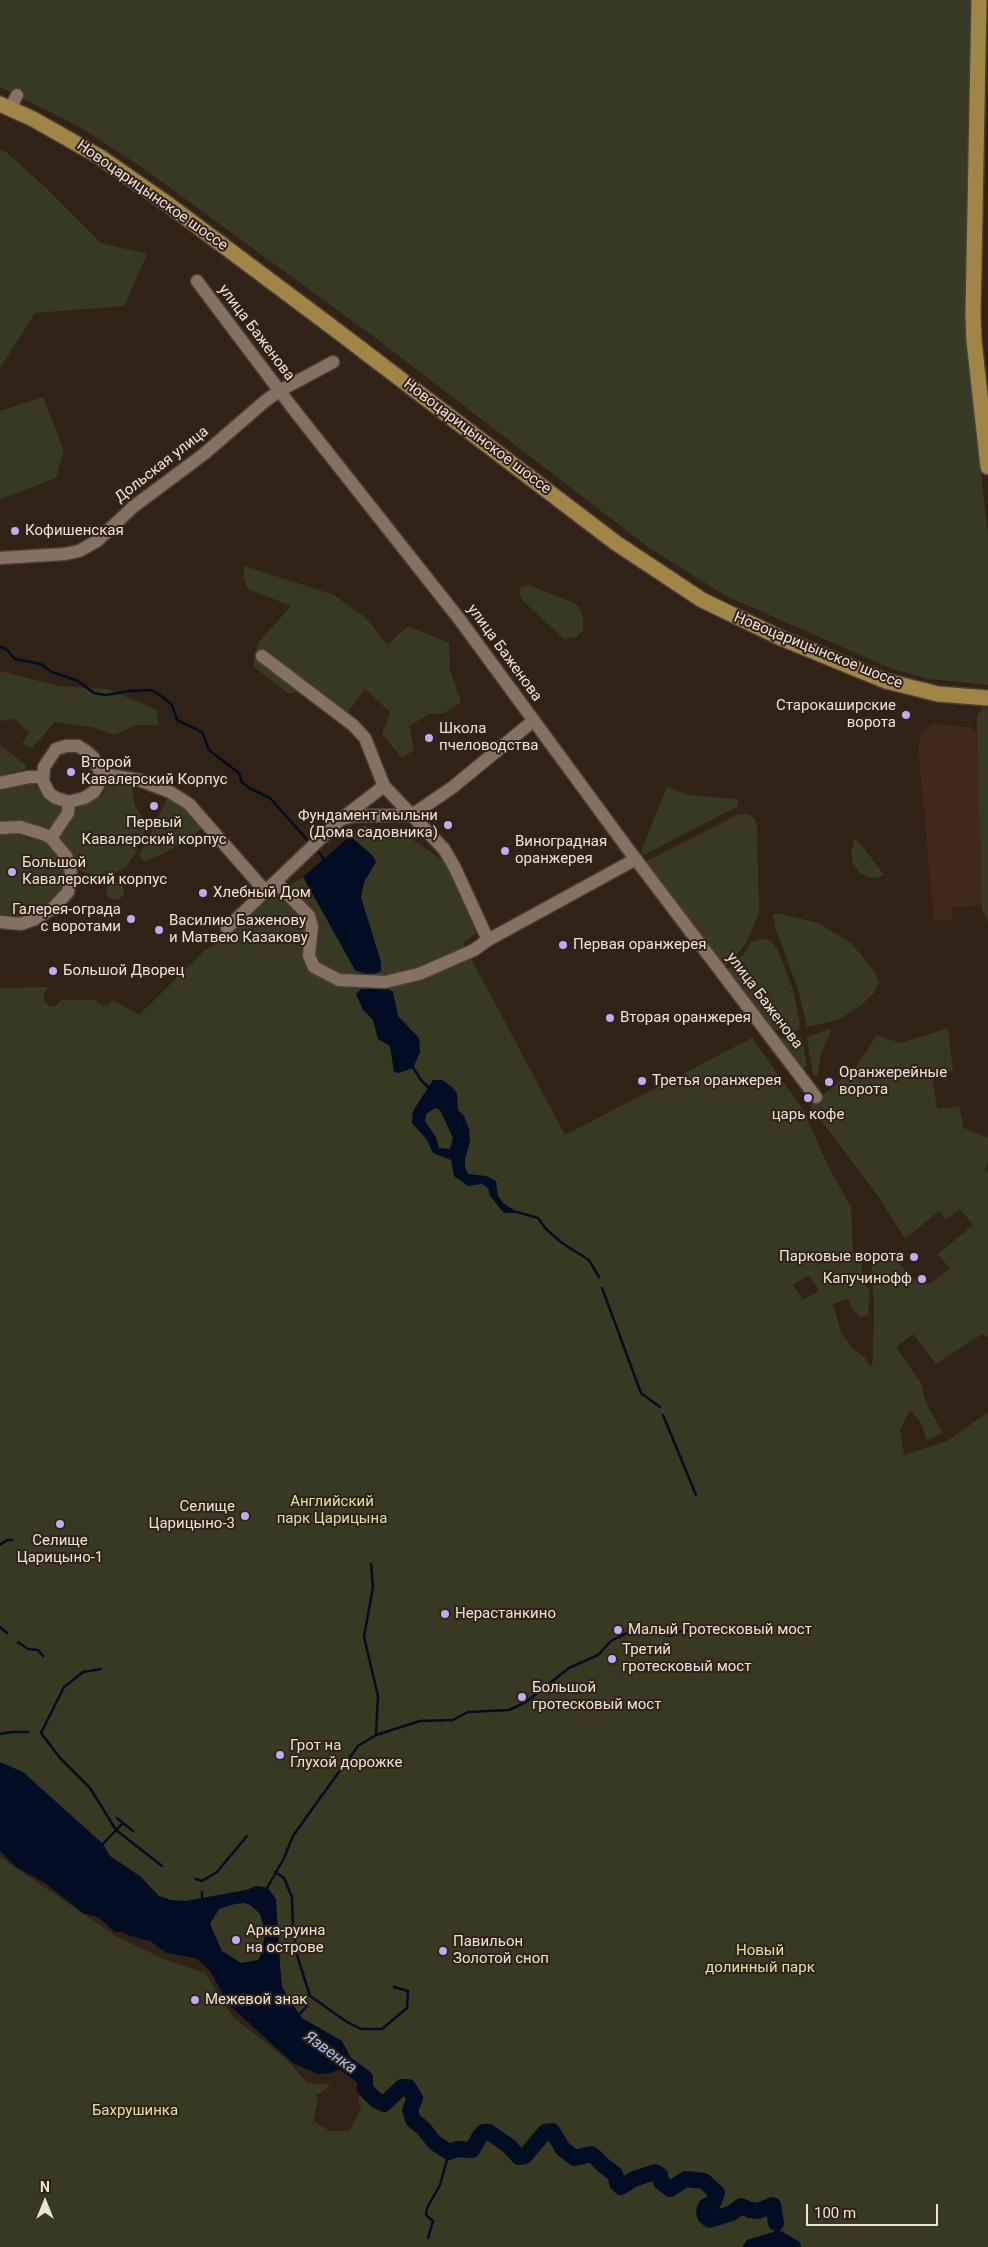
<!DOCTYPE html>
<meta charset="utf-8">
<style>
body{margin:0}
#map{position:relative;width:988px;height:2247px;overflow:hidden;background:#312217;font-family:Roboto,sans-serif}
canvas{display:block}
.north{position:absolute;left:20px;top:2177px;width:50px;height:50px;-webkit-text-stroke:4px #312217;paint-order:stroke;rotate:0deg;font-size:14px;font-weight:700;line-height:20px;text-align:center;color:#ede2db}
.north::after{content:'';display:block;margin:auto;width:18px;height:22px;background:#ede2db;clip-path:polygon(50% 0,100% 100%,50% 72%,0 100%)}
.scale{position:absolute;left:806px;top:2204px;width:132px;height:22px;box-sizing:border-box;border:2px solid #ede2db;border-top:0;padding-left:6px;font-size:15px;line-height:18px;white-space:nowrap;color:#ede2db;-webkit-text-stroke:4px #312217;paint-order:stroke}
</style>
<div id="map">
<canvas width="988" height="2247"></canvas>
<div class="north">N</div>
<div class="scale">100 m</div>
</div>
<script>
const context = document.querySelector('canvas').getContext('2d');
context.lineJoin = 'round';
function paint(path, color) { context.fillStyle = color; context.fill(path, 'evenodd'); }
const toPath = rows => new Path2D(rows.map(r => 'M' + r).join(''));
function strokePath(path, color, width, dash) { context.strokeStyle = color; context.lineWidth = width; context.lineCap = dash ? 'butt' : 'round'; context.setLineDash(dash || []); context.stroke(path); }
function label(font, color, halo, rows, align = 'center') {
  context.font = font + ' Roboto,sans-serif'; context.lineWidth = 4; context.setLineDash([]); context.textBaseline = 'middle'; context.strokeStyle = halo; context.fillStyle = color; for (const [text, x, y, turn = 0] of rows) {
    context.save(); context.translate(x, y); context.rotate((+turn || 0) * Math.PI / 180); context.textAlign = isNaN(turn) ? turn : align; if (halo) context.strokeText(text, 0, 0); context.fillText(text, 0, 0); context.restore();
  }
}
paint(toPath([
 [933,724,970,727,985,743,988,905,952,907,952,920,934,921,918,744,922,732]
]), '#3e291a');
paint(toPath([
 [0,0,975,0,965,330,988,534,988,685,928,679,892,669,726,596,648,547,377,339,140,166,78,126,0,87],
 [0,150,6,152,44,186,101,243,147,254,124,306,35,313,0,368],
 [43,397,64,451,56,478,0,499,0,411],
 [245,566,334,595,366,618,387,645,408,626,449,643,450,670,461,702,444,713,429,714,409,726,414,750,402,758,382,734,390,712,365,689,341,722,301,691,289,694,253,666,258,643,291,606,248,589,243,576],
 [529,585,572,602,579,607,583,617,583,630,577,637,564,639,524,602,519,595,521,587],
 [0,671,58,686,108,689,157,710,158,725,135,725,115,735,91,727,55,722,32,748,22,744,29,733,15,719,0,721],
 [983,708,988,708,988,922,982,909,977,715],
 [0,745,27,766,24,770,0,775],
 [115,779,129,783,132,786,135,805,143,819,145,829,136,852,126,867,111,875,95,876,78,870,58,838,73,812,77,808,102,795,109,783],
 [28,782,38,787,50,802,63,809,56,828,47,831,0,824,0,785],
 [667,787,688,795,736,799,738,800,738,806,644,855,641,851],
 [168,797,183,804,202,826,199,831,165,853,145,861,141,858,140,854],
 [748,814,755,819,757,827,759,913,746,943,735,957,723,968,645,862,737,815],
 [364,825,409,837,449,865,478,932,463,943,565,1135,752,1038,804,1111,828,1166,851,1207,853,1252,860,1258,866,1287,870,1290,868,1316,861,1317,853,1310,848,1299,833,1304,841,1332,852,1348,865,1358,870,1366,872,1365,873,1359,874,1305,872,1266,875,1262,894,1259,918,1282,929,1284,950,1269,938,1254,973,1225,960,1209,946,1219,939,1211,905,1239,878,1196,810,1106,855,1068,877,1035,900,1043,948,1028,953,1071,932,1074,937,1109,959,1106,964,1128,988,1138,988,1161,985,1170,988,1171,988,1338,982,1334,936,1364,913,1334,896,1347,921,1383,926,1403,943,1433,927,1440,920,1421,910,1410,900,1430,904,1455,947,1441,988,1412,988,2247,0,2247,0,1857,119,1938,166,1960,205,1973,233,2017,286,2059,308,2083,331,2085,321,2093,315,2094,318,2101,313,2121,330,2131,350,2131,362,2106,358,2104,362,2081,353,2067,311,2040,0,1815,0,988,49,987,44,994,44,1000,49,1006,56,1006,61,1000,96,1000,102,1006,107,1006,113,1000,139,1015,205,950,225,939,268,900,303,877],
 [809,1275,819,1291,803,1300,793,1285],
 [0,831,26,831,25,837,29,839,32,838,34,833,53,844,67,872,64,889,59,898,36,914,19,918,0,917],
 [854,839,861,844,884,875,876,878,868,877,860,873,853,863,851,853],
 '106 891a9 9 0 1 1 18 0a9 9 0 1 1-18 0Z',
 [777,913,818,923,851,943,875,972,879,982,873,994,860,1006,838,1020,807,1027,798,989,775,927,773,915],
 [762,939,770,940,778,950,793,990,800,1023,799,1029,796,1031,769,1030,725,972,744,954,751,942],
 [830,1029,831,1031,821,1054,817,1076,813,1075,807,1037],
 [775,1037,802,1038,807,1066,800,1070]
]), '#373923');
paint(toPath([
 [350,836,372,855,376,862,364,882,361,897,381,962,381,971,370,976,355,970,303,877],
 [385,987,393,992,398,1016,419,1038,420,1052,413,1068,399,1073,394,1072,390,1046,378,1039,373,1020,363,1010,356,994,361,989],
 [433,1080,442,1080,452,1087,457,1093,458,1110,464,1116,469,1129,470,1142,465,1159,465,1167,468,1174,486,1176,496,1181,498,1196,503,1203,519,1213,504,1213,490,1196,488,1188,482,1184,468,1186,454,1176,451,1160,433,1153,427,1140,412,1123,413,1111],
 [435,1108,440,1110,453,1138,450,1149,439,1148,436,1137,425,1121,426,1114],
 [0,1762,23,1772,103,1844,110,1856,140,1876,159,1896,171,1900,185,1901,246,1890,256,1886,268,1888,276,1899,280,1965,282,1986,287,1996,302,2018,342,2041,354,2064,350,2071,340,2069,330,2073,318,2074,293,2063,229,2005,210,1971,202,1963,195,1958,167,1953,150,1941,130,1936,122,1932,115,1932,98,1917,83,1913,45,1883,16,1867,0,1851],
 [244,1903,250,1905,260,1914,265,1932,262,1952,258,1960,241,1963,222,1951,210,1924,219,1909,235,1904],
 [779,2230,800,2242,801,2247,742,2247,747,2240]
]), '#020d23');
strokePath(toPath([
 [0,647,6,649,15,659,41,664,52,672,78,681,94,693,106,695,130,691,151,690,163,697,172,705,177,720,202,732,209,750,240,774,241,781,249,788,270,798,310,843],
 [316,849,325,860],
 [412,1066,421,1080,430,1089],
 [517,1212,538,1218,546,1229,562,1243,589,1260,599,1277],
 [602,1288,641,1393,660,1407],
 [663,1415,696,1495],
 [0,1545,7,1540,12,1540],
 [371,1564,373,1587,364,1637,378,1696,376,1734],
 [0,1627,7,1633],
 [18,1642,28,1649,38,1650,43,1656],
 [101,1669,83,1672,64,1687,41,1733,60,1758,90,1788,116,1830,162,1866],
 [0,1734,12,1732,28,1732],
 [117,1818,123,1823],
 [103,1844,123,1823,133,1831],
 [275,1872,284,1878,292,1897,293,1929],
 [196,1879,202,1881,217,1872,247,1836],
 [266,1890,284,1858,293,1836,320,1798,358,1746,376,1735,420,1721,453,1720,468,1712,509,1710,526,1702,569,1668,598,1655,611,1641,635,1629,670,1636,681,1631,716,1630],
 [202,1892,202,1897],
 [294,1933,296,1952,310,1996,347,2022,361,2029,382,2029,407,2008,408,1991,394,1987],
 [299,2015,307,2006],
 [776,2223,779,2233],
 [428,2238,433,2221,426,2215,427,2208,440,2185,449,2152]
]), '#020d23', 2.5);
strokePath(toPath([
 [335,2056,365,2078,365,2089,376,2100,384,2104,402,2087,408,2087,415,2098,410,2110,413,2120,423,2128,435,2143,449,2152,457,2149,472,2150,480,2136,484,2132,489,2132,509,2146,519,2157,525,2156,545,2132,552,2131,563,2149,575,2158,591,2154,595,2157,604,2166,615,2174,617,2183,621,2187,634,2179,655,2172,660,2175,661,2182,670,2189,686,2179,704,2181,717,2193,713,2203,706,2206,704,2211,705,2216,710,2220,732,2213,741,2206,750,2210,758,2211,773,2205,776,2223]
]), '#020d23', 16);
const minor = toPath([
 [10,109,17,95],
 [197,281,291,406,460,620,628,849,816,1097],
 [0,558,65,554,79,551,97,541,133,507,204,454,264,402,279,391,333,362],
 [262,656,353,725,365,738,384,786,444,849,455,868,488,940],
 [0,783,29,777,42,777],
 [69,802,56,798,49,793,43,781,44,767,56,749,66,746,78,746,86,751,93,757,101,774],
 [342,819,354,816,412,815,453,787,533,721],
 [0,828,20,827,43,834,51,838,68,813,69,802,84,798,94,792,100,782,101,774,139,780,170,792,189,804,266,892],
 [276,882,309,916,312,926,309,956,314,967,339,980,385,982,419,974,474,950,488,940,636,859],
 [0,922,21,924,35,919,53,908,68,892,71,878,70,864,66,856,51,838],
 [227,928,340,820,384,786]
]);
const major = toPath([
 [979,0,973,315,974,341,988,467],
 [0,104,33,119,100,157,169,205,336,330,616,543,702,600,781,638,886,681,938,694,988,698]
]);
strokePath(minor, '#4c3f37', 15);
strokePath(major, '#4c3f37', 18);
strokePath(minor, '#847164', 12);
strokePath(major, '#a18547', 15);
for (const [x, y, r, color] of [
 [15,531,5,"#bfa9f4"],
 [906,715,5,"#bfa9f4"],
 [429,738,5,"#bfa9f4"],
 [71,772,5,"#bfa9f4"],
 [154,806,5,"#bfa9f4"],
 [448,825,5,"#bfa9f4"],
 [505,851,5,"#bfa9f4"],
 [12,872,5,"#bfa9f4"],
 [203,893,5,"#bfa9f4"],
 [131,919,5,"#bfa9f4"],
 [159,930,5,"#bfa9f4"],
 [563,945,5,"#bfa9f4"],
 [53,971,5,"#bfa9f4"],
 [610,1018,5,"#bfa9f4"],
 [642,1081,5,"#bfa9f4"],
 [829,1082,5,"#bfa9f4"],
 [808,1098,5,"#bfa9f4"],
 [914,1257,5,"#bfa9f4"],
 [922,1279,5,"#bfa9f4"],
 [245,1516,5,"#bfa9f4"],
 [60,1524,5,"#bfa9f4"],
 [445,1614,5,"#bfa9f4"],
 [618,1630,5,"#bfa9f4"],
 [612,1659,5,"#bfa9f4"],
 [522,1697,5,"#bfa9f4"],
 [280,1755,5,"#bfa9f4"],
 [236,1940,5,"#bfa9f4"],
 [443,1951,5,"#bfa9f4"],
 [195,2000,5,"#bfa9f4"]
]) { const dot = new Path2D(); dot.arc(x, y, r, 0, 2 * Math.PI); context.fillStyle = color; context.fill(dot); strokePath(dot, '#312217', 2); }
label('15px', '#ede2db', '#312217', [
 ["Новоцарицынское шоссе",152,196,35],
 ["улица Баженова",256,333,53],
 ["Новоцарицынское шоссе",477,437,37],
 ["Дольская улица",162,465,-38],
 ["Новоцарицынское шоссе",818,651,22],
 ["улица Баженова",504,653,54],
 ["улица Баженова",764,1001,53]
]);
label('15px', '#ede2db', '#312217', [
 ["Кофишенская",25,531],
 ["Старокаширские",896,706,"right"],
 ["ворота",896,723,"right"],
 ["Школа",439,729],
 ["пчеловодства",439,746],
 ["Второй",81,763],
 ["Кавалерский Корпус",81,780],
 ["Фундамент мыльни",438,816,"right"],
 ["(Дома садовника)",438,833,"right"],
 ["Первый",154,823,"center"],
 ["Кавалерский корпус",154,840,"center"],
 ["Виноградная",515,842],
 ["оранжерея",515,859],
 ["Большой",22,863],
 ["Кавалерский корпус",22,880],
 ["Хлебный Дом",213,893],
 ["Галерея-ограда",121,910,"right"],
 ["с воротами",121,927,"right"],
 ["Василию Баженову",169,921],
 ["и Матвею Казакову",169,938],
 ["Первая оранжерея",573,945],
 ["Большой Дворец",63,971],
 ["Вторая оранжерея",620,1018],
 ["Оранжерейные",839,1073],
 ["ворота",839,1090],
 ["Третья оранжерея",652,1081],
 ["царь кофе",808,1115,"center"],
 ["Парковые ворота",904,1257,"right"],
 ["Капучинофф",912,1279,"right"],
 ["Селище",235,1507,"right"],
 ["Царицыно-3",235,1524,"right"],
 ["Селище",60,1541,"center"],
 ["Царицыно-1",60,1558,"center"],
 ["Нерастанкино",455,1614],
 ["Малый Гротесковый мост",628,1630],
 ["Третий",622,1650],
 ["гротесковый мост",622,1667],
 ["Большой",532,1688],
 ["гротесковый мост",532,1705],
 ["Грот на",290,1746],
 ["Глухой дорожке",290,1763],
 ["Арка-руина",246,1931],
 ["на острове",246,1948],
 ["Павильон",453,1942],
 ["Золотой сноп",453,1959],
 ["Межевой знак",205,2000]
], 'left');
label('15px', '#dce1a4', '#312217', [
 ["Английский",332,1502],
 ["парк Царицына",332,1519],
 ["Новый",760,1951],
 ["долинный парк",760,1968],
 ["Бахрушинка",135,2111]
]);
label('italic 16px', '#a2c3f4', '#312217', [
 ["Язвенка",330,2053,36]
]);
</script>
